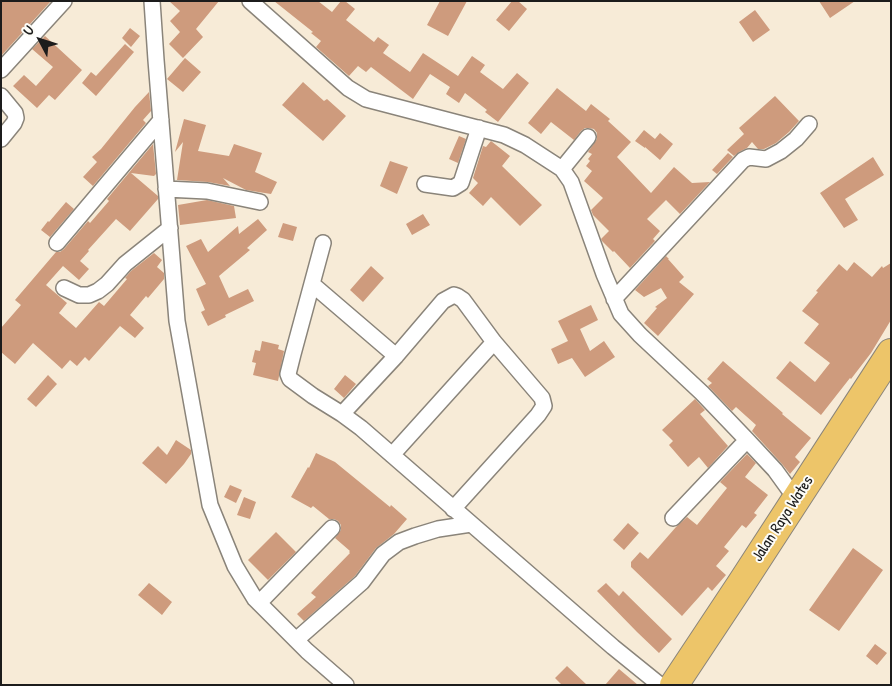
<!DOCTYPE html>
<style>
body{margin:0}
#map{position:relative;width:892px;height:686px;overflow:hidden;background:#f7ebd7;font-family:"Patrick Hand",sans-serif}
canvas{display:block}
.frame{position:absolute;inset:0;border:2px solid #1c1c1c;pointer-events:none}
.north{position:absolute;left:15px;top:15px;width:50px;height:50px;-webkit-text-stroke:4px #fdfcf7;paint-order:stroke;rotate:310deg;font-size:14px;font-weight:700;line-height:20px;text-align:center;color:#1c1c1c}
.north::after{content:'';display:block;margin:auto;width:18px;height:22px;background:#1c1c1c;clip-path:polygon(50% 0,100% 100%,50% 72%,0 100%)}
</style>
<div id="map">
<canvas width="892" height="686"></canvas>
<div class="frame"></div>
<div class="north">U</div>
</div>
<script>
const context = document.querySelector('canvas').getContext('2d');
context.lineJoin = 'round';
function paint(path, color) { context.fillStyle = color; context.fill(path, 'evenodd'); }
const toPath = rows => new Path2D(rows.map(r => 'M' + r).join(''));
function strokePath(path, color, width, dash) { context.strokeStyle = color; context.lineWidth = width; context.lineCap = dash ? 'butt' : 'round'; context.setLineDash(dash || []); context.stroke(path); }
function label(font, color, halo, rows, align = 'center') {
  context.font = font + ' "Patrick Hand",sans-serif'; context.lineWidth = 4; context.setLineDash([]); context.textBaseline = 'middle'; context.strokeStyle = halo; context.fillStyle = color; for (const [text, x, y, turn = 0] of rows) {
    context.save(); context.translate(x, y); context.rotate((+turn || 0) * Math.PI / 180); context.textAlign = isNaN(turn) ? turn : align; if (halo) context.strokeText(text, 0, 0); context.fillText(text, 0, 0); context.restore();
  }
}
paint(toPath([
 [1,1,51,1,1,56],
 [169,1,219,1,196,29,203,37,183,58,169,44,180,32,170,21,180,11],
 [274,1,318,1,332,12,341,1,345,1,355,9,346,20,374,42,378,37,389,45,383,53,410,72,423,53,458,76,472,56,485,65,480,72,503,89,517,73,529,83,498,122,485,112,487,110,465,93,459,103,446,94,450,87,430,74,413,99,371,67,366,72,358,66,349,76,316,47,321,41,311,33,313,32],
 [440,1,467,1,448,36,427,25],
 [512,1,518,1,527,9,509,31,496,20],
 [819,1,855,1,830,18],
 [755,10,770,30,753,42,739,22],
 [130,28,140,36,131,47,122,38],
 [45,36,82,70,55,100,49,95,37,108,13,86,24,75,36,86,53,67,32,49],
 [125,44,134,52,96,96,82,83,91,72,96,76],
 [185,58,201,72,183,92,167,79],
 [303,82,324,101,327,99,346,116,323,141,282,105],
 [557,88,586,111,591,104,610,119,608,121,631,142,617,157,651,193,674,167,692,183,710,182,680,214,666,200,647,219,660,231,653,239,655,241,630,268,614,251,613,252,602,241,601,239,609,231,593,215,591,210,603,198,584,181,592,171,586,166,590,161,588,159,592,154,588,152,597,139,597,133,594,129,589,128,585,128,581,131,574,140,551,122,541,134,528,123],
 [149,92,151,111,143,120,146,123,93,186,83,177,97,162,92,157,101,149,135,107],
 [775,96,799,121,789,132,776,143,764,149,758,149,752,142,747,148,739,152,734,156,727,150,744,134,739,128],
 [184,119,206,125,198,151,229,156,234,144,262,153,255,172,277,182,271,194,246,190,223,178,230,186,208,182,177,180,183,142,175,152],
 [644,130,655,139,660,133,673,144,660,160,645,147,645,148,635,141],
 [459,136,466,139,458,163,449,159],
 [491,141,510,156,502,166,542,205,520,226,491,197,483,206,469,193,478,183,473,178,483,146,486,147],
 [153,144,156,174,154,176,131,173,158,196,158,199,130,231,116,219,88,250,89,251,80,261,89,269,79,280,63,266,46,285,67,303,59,313,76,328,99,302,104,306,127,279,125,278,131,271,154,253,162,260,157,267,164,273,164,279,148,298,146,296,130,315,144,328,135,338,120,326,89,361,85,357,77,366,70,360,62,369,33,343,15,364,1,352,1,328,21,305,15,300,56,252,60,252,64,249,88,221,90,223,109,201,107,199],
 [728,153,733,157,717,174,712,170],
 [873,157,884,175,845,199,858,220,844,228,820,193],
 [390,161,408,167,397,194,380,186],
 [207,200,234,206,236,218,180,225,178,205],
 [66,202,74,209,50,237,41,230,48,221,49,222],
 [423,214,430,225,412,235,406,224],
 [258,219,267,230,247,248,250,250,219,276,229,298,248,289,254,301,225,315,226,317,208,326,201,312,205,310,196,289,206,284,186,246,201,239,208,252,238,226,239,234],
 [283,223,297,227,293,241,278,237],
 [666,256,669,259,668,259,684,277,679,282,694,294,658,336,644,323,657,308,655,307,667,298,661,288,644,297,635,290],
 [854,262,872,277,882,266,883,268,891,263,891,320,871,353,851,379,850,378,821,415,776,378,790,361,815,382,830,363,804,343,819,324,802,311,818,292,816,291,839,264,847,271],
 [371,266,384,278,363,302,350,290],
 [591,305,598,320,580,329,590,351,604,341,615,357,585,377,572,358,558,364,551,349,568,341,558,321],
 [262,341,279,345,278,349,284,351,278,381,253,375,256,363,252,362,255,350,260,351],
 [723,361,783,413,782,414,811,438,795,457,800,462,790,474,782,464,752,431,756,425,736,407,732,411,708,386,712,383,707,379],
 [48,375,57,384,36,407,27,399],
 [345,375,356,384,344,398,334,389],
 [695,399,705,410,700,414,728,446,708,468,699,457,688,467,669,445,673,441,662,430],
 [176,440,191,450,191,454,184,464,166,484,142,463,158,446,167,455],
 [316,453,335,462,390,507,391,505,407,519,394,534,376,548,355,576,304,621,297,614,316,597,311,593,350,553,349,552,350,551,335,538,341,530,341,525,338,521,334,519,329,519,313,506,311,508,291,497,308,467,309,468],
 [747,454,756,463,745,477,768,495,754,513,757,515,746,528,742,525,724,547,729,551,716,566,726,575,712,591,708,587,682,616,631,567,631,562,640,552,648,559,676,527,687,517,697,525,727,488,720,482],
 [230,485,242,490,236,503,224,497],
 [244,497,256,502,250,519,237,515],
 [628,523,639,533,624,550,613,540],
 [276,532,296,552,268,580,248,560],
 [853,548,883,570,839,631,809,610],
 [149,583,172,602,162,615,138,595],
 [606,583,619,596,623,591,672,639,659,653,637,632,597,591],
 [875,644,887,653,877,665,866,656],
 [567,666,587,685,562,685,555,678],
 [619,669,638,685,605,685]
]), '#ce9b7d');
const street = toPath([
 [152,1,156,60,177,321,210,505,235,566,255,599,307,651,346,685],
 [250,1,348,88,366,99,504,135,525,145,562,169,571,182,604,274,621,314,640,335,702,393,747,440,775,470,796,499],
 [1,70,64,1],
 [1,96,15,113,16,118,14,123,1,139],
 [562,169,588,137],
 [425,184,453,188,461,183,479,128],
 [166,189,207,191,260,202],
 [57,243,161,120],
 [323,243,293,354,288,374,290,379,313,396,342,414,361,428,613,647,660,685],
 [312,284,396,356],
 [64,288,79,295,89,295,98,291,107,284,125,264,170,228],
 [614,299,743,160,749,157,766,159,781,151,796,139,809,124],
 [342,414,396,356,443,301,454,295,457,296,463,300,494,342,542,398,544,406,538,415,453,509],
 [392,455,494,342],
 [673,518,747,440],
 [259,603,332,528],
 [296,640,362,582,383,554,399,542,415,536,438,529,471,524]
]);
const highway = toPath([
 [674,685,741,584,891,353]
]);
strokePath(street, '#8a847a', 18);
strokePath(highway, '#8a847a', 30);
strokePath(street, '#fff', 15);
strokePath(highway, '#edc569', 28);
label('16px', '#1c1c1c', '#fdfcf7', [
 ["Jalan Raya Wates",783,519,-57]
]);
</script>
